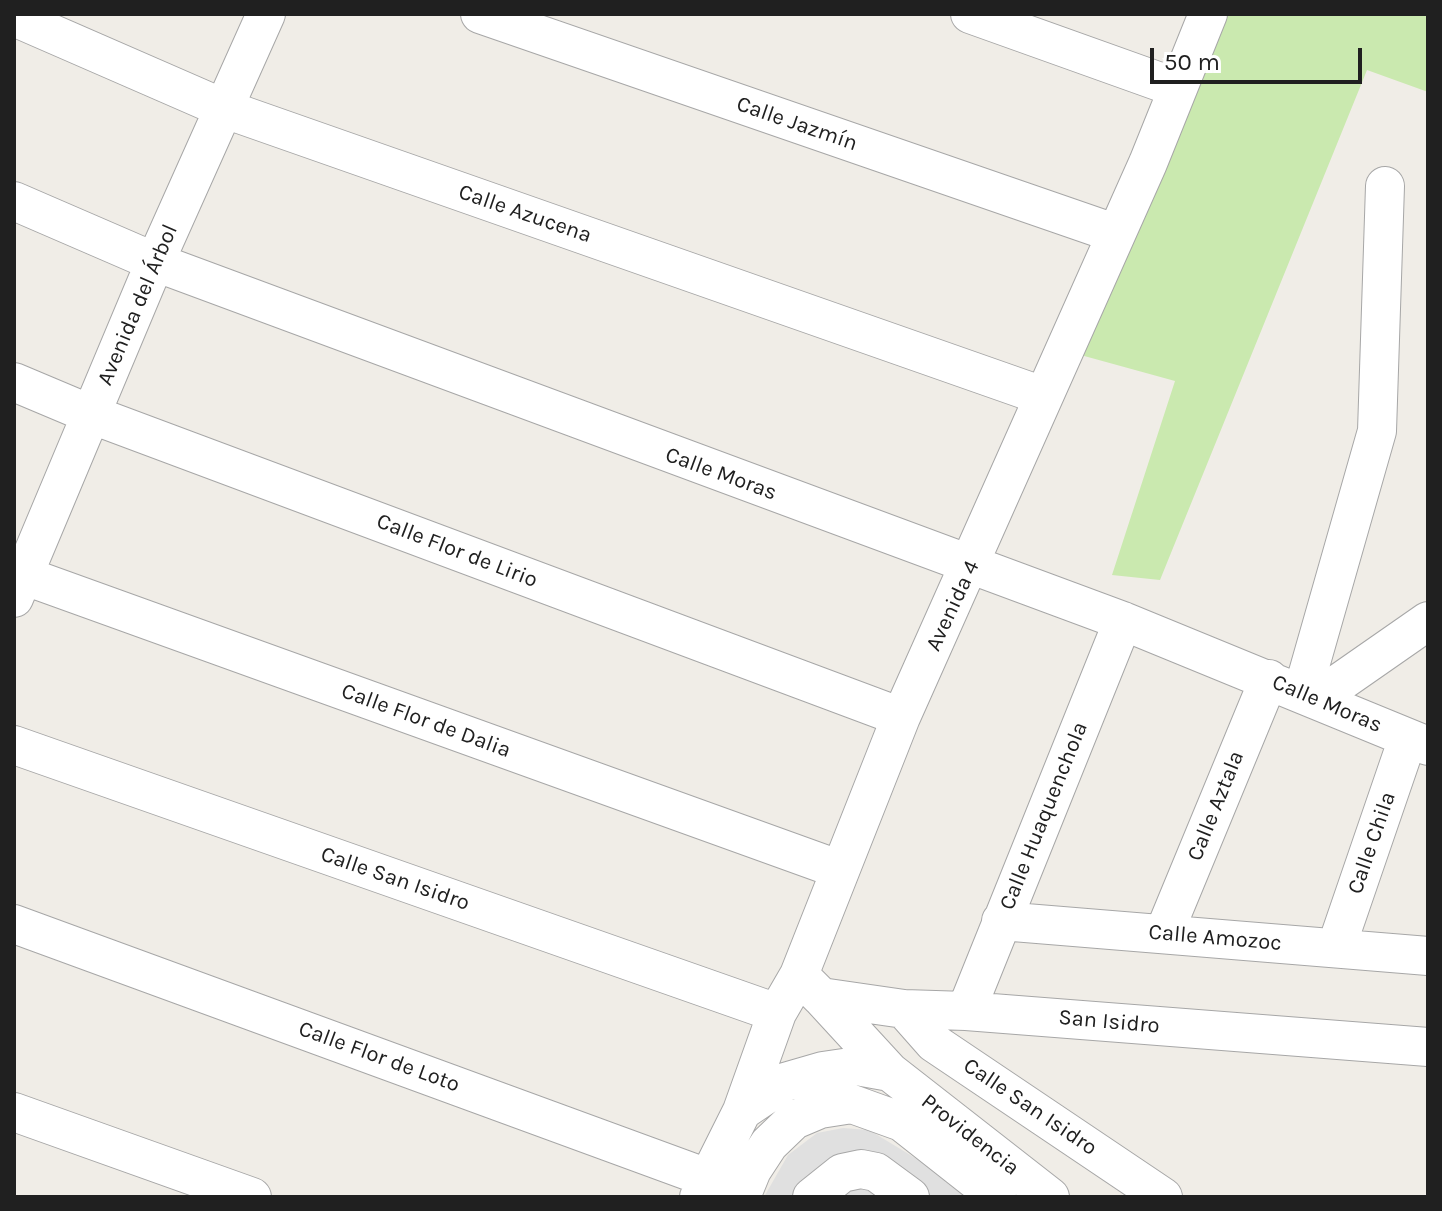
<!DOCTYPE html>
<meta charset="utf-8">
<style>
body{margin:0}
#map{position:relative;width:1442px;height:1211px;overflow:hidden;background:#f0ede7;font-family:Karla,sans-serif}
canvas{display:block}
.frame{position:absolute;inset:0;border:16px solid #202020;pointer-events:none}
.scale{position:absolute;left:1150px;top:48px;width:212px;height:36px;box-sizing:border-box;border:4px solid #202020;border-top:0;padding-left:10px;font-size:24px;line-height:28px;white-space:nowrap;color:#202020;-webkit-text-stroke:6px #fff;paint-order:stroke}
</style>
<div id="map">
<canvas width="1442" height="1211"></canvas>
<div class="frame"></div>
<div class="scale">50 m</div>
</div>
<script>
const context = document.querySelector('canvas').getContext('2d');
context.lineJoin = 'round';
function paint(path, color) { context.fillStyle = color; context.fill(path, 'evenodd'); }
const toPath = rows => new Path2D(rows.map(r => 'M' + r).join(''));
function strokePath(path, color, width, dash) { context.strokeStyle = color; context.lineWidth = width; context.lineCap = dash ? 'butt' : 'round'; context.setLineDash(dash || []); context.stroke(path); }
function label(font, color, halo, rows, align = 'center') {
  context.font = font + ' Karla,sans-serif'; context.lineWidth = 8; context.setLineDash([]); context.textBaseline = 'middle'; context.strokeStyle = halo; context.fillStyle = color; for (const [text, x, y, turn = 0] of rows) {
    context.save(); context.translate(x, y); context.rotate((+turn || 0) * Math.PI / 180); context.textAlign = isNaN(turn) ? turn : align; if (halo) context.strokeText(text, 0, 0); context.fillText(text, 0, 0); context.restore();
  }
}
paint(toPath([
 [1214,14,1428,14,1428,92,1367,70,1160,580,1112,575,1175,381,1077,354]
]), '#cae9af');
paint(toPath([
 [843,1128,869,1130,945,1176,970,1197,764,1197,788,1155,817,1133]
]), '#e0e0e0');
const minor = toPath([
 [480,14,1114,233],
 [970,14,1177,88],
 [14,17,225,109,1043,396],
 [14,201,155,262,1123,621,1428,746],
 [14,382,90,414,901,717],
 [14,572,838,869],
 [14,598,155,262,266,14],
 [1302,694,1377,431,1385,186],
 [1316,699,1428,621],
 [14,745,777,1013],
 [1001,921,1428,956],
 [14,924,743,1191],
 [1164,933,1269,679],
 [1336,948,1408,738],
 [799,975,821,997,904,1009,966,1011,1428,1047],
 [821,997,890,1072,1050,1197],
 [904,1009,934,1043,1163,1197],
 [966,1011,1123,621],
 [742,1111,785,1082,823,1071,857,1066,890,1072],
 [14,1112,252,1197],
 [699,1197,742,1111,777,1013,799,975,901,717,1148,163,1208,14],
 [741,1197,752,1170,769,1144,794,1120,820,1109,852,1104,902,1122,997,1197],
 [812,1197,842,1173,861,1169,876,1172,910,1197]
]);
strokePath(minor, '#a7a7a7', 40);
strokePath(minor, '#fff', 38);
label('22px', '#202020', '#fff', [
 ["Calle Jazmín",797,124,19],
 ["Calle Azucena",525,214,19],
 ["Avenida del Árbol",138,305,-67],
 ["Calle Moras",721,474,20],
 ["Calle Flor de Lirio",457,551,21],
 ["Avenida 4",953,606,-65],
 ["Calle Moras",1327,704,23],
 ["Calle Flor de Dalia",426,721,20],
 ["Calle Aztala",1216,806,-68],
 ["Calle Huaquenchola",1044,816,-68],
 ["Calle Chila",1372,843,-71],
 ["Calle San Isidro",395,879,19],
 ["Calle Amozoc",1215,938,5],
 ["San Isidro",1109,1022,5],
 ["Calle Flor de Loto",379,1057,20],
 ["Calle San Isidro",1030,1107,34],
 ["Providencia",970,1135,38]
]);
</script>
